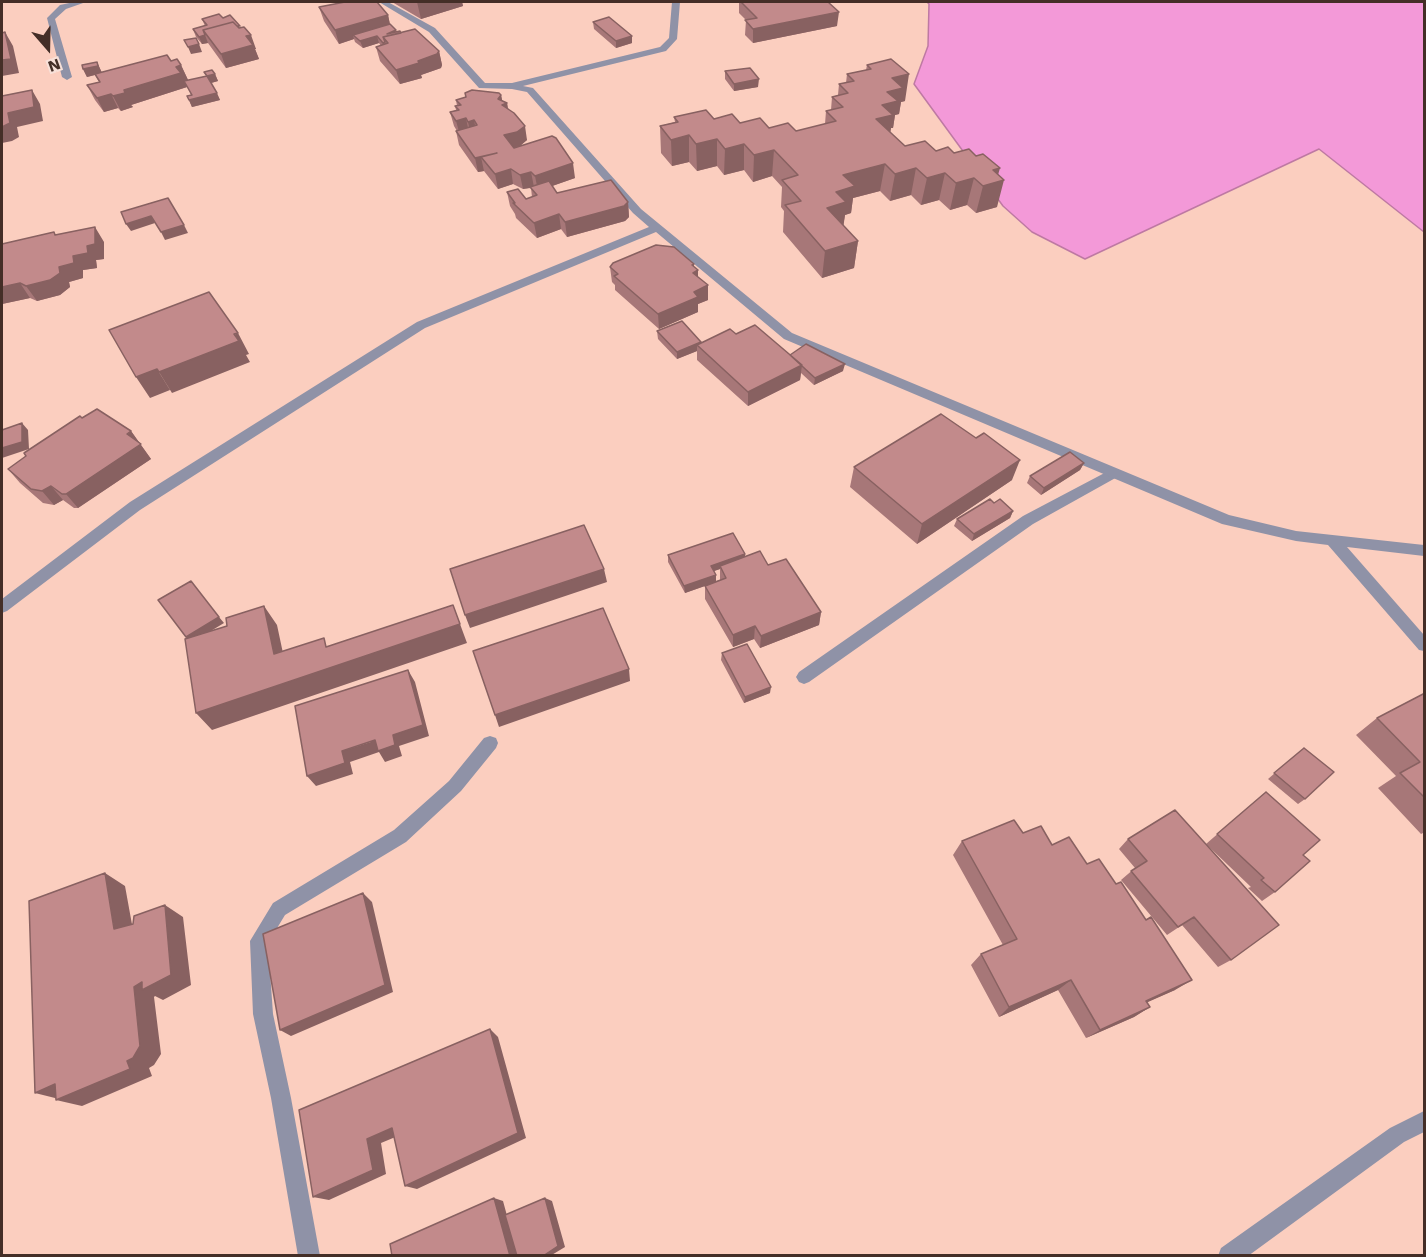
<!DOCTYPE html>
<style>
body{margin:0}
#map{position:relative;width:1426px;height:1257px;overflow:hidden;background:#fbcebf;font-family:"Work Sans",sans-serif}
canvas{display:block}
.frame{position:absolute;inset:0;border:3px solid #442e27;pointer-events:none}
.north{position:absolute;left:18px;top:18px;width:60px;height:60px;-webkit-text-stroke:4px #f8e1d9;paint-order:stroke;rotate:160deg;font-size:16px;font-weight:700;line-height:24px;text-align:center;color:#442e27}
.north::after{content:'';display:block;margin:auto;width:21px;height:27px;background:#442e27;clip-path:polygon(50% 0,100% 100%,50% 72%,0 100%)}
</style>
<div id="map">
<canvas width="1426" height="1257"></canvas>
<div class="frame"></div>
<div class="north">N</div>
</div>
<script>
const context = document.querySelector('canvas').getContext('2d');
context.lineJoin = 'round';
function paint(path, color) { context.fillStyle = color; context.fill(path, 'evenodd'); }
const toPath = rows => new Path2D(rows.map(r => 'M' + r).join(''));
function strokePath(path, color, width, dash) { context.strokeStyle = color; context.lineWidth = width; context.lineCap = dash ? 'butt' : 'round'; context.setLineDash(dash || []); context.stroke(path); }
const water = toPath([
 [927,2,1424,2,1424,232,1319,149,1085,259,1032,232,1003,206,914,84,928,46,929,4,927,2]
]);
paint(water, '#f399d8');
strokePath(water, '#be79a3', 1.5);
paint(toPath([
 [1114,468,1119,470,1121,473,1119,476,1033,524,809,682,804,684,799,682,796,677,799,672,1023,516,1114,468]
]), '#8f92a7');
paint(toPath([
 [74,2,86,2,66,9,55,19,72,77,67,80,62,77,47,18,60,5,74,2],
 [379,2,388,2,435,28,485,83,512,83,660,47,669,38,672,2,680,2,677,39,666,51,523,86,533,88,641,209,792,333,1229,515,1296,531,1424,545,1424,556,1347,547,1424,635,1424,651,1419,650,1328,545,1296,541,1222,524,784,339,656,232,425,328,140,510,7,611,2,613,2,599,130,502,417,322,649,227,633,213,527,92,512,89,479,88,429,32,379,2],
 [490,736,496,738,498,743,496,748,461,791,406,842,285,915,268,943,273,1014,291,1098,320,1256,298,1256,271,1098,253,1014,250,941,273,903,394,830,449,781,484,738,490,736],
 [1424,1111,1424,1132,1404,1142,1248,1256,1218,1256,1221,1248,1390,1128,1424,1111]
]), '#8f92a7');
paint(toPath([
 [392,2,462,2,463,6,421,19],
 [739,2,828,2,837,26,753,43,745,35,746,20,739,13],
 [319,7,388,15,390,25,397,32,401,33,439,51,442,65,441,68,421,75,422,78,400,84,380,61,376,47,381,46,379,43,363,48,355,42,354,39,339,44,324,21],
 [223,18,240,28,256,49,255,49,259,59,226,68,208,43,202,44,196,37,193,29,205,26,202,19],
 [593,22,632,36,632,43,616,48,594,29],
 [171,61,181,65,188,80,184,81,206,76,204,72,215,74,218,81,211,83,220,100,192,107,187,96,191,95,187,87,131,105,133,107,121,111,118,108,104,112,95,100,87,85,99,82,95,75,87,77,83,69,97,62,102,73],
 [867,65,905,101,901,102,899,114,895,115,893,128,891,128,890,132,905,146,954,153,998,175,997,207,976,213,967,205,950,210,939,200,921,205,911,195,890,201,880,191,853,198,851,213,845,215,843,226,858,241,854,268,822,278,783,232,784,211,781,207,782,187,772,176,753,182,744,170,724,175,717,166,697,171,689,162,672,166,661,153,660,126,675,122,674,117,714,119,769,128,796,131,825,124,826,111,831,110,832,97,838,95,839,84,846,83,847,74,866,70],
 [725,71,758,87,734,91,725,79],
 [501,95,502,101,507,103,508,108,527,140,521,145,575,178,552,186,557,193,628,202,629,217,625,221,567,237,561,229,537,238,516,218,515,214,510,206,507,192,526,199,532,197,531,188,523,189,513,184,498,189,484,171,478,172,459,145,456,131,457,131,454,126,450,112,456,110,455,106,457,106,456,100],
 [56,235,104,242,104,259,96,260,97,268,83,270,83,278,69,282,70,287,60,295,37,301,30,298,2,304,2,244],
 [610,267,694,267,708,300,698,304,698,312,659,329,615,290,615,285,612,282],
 [657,331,701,342,701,343,736,334,790,355,843,371,814,385,801,373,800,380,748,406,697,360,697,351,677,359,658,339],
 [82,418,131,431,151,459,78,508,74,508,63,500,54,505,43,503,20,483,8,469],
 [976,438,1012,480,917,544,850,487,854,467],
 [1084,463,1080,470,1041,495,1027,483,1030,476],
 [994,503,1013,511,1010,518,972,541,954,526,957,519],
 [745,554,745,557,768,565,821,612,819,625,760,648,754,639,733,647,705,599,705,586,685,593,668,562,668,555],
 [720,569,720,580,716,581,714,571],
 [722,653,770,693,744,703,721,660],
 [1425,693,1425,832,1421,834,1378,788,1396,776,1356,735,1377,718],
 [1304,748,1305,799,1298,804,1268,779],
 [1266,792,1303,855,1275,892,1262,901,1248,888,1251,887,1206,844],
 [1023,833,1052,845,1087,864,1175,990,1147,1002,1150,1007,1134,1017,1086,1038,1058,990,999,1017,971,965,981,954,1003,945,953,855,962,841],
 [1128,839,1231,960,1218,967,1182,925,1167,935,1121,880,1135,868,1119,849]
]), '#a77778');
paint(toPath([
 [417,2,462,2,463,6,421,19],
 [839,12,837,26,753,43,753,29],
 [388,15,391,29,353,35,354,39,339,44,335,30],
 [5,32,13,46,19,73,2,76,2,60],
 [205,35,208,43,202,44,199,37],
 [251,35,256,49,255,49,259,59,226,68,221,54,246,36],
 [377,36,379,43,363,48,360,41],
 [632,36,632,43,616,48,616,41],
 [199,44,202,52,191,54,188,47],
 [439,51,442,65,441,68,421,75,422,78,400,84,396,70],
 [97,62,102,73,87,77,83,69],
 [181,65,188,80,184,81,187,86,184,81,187,87,131,105,133,107,121,111,113,96,124,90],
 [215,74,218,81,211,83,207,76],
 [909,74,905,101,901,102,899,114,895,115,893,128,891,128,889,141,876,119,892,78],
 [759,79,758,87,734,91,734,84],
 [32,90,40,104,43,121,17,127,19,137,12,141,2,143,2,127,8,113],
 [217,93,220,100,192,107,189,100],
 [111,94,118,108,104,112,97,98],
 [501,95,503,104,507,103,509,118,498,99],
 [466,118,469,133,460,135,456,121],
 [474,120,477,135,471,136,468,122],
 [525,126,527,140,520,146,506,149,504,135],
 [689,135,689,162,672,166,671,140],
 [717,139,717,166,697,171,696,144],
 [744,144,744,170,724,175,725,149],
 [774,150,772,176,753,182,754,155],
 [497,153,481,157,484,171,478,172,475,158],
 [573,163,575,178,538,191,535,176],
 [885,164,880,191,853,198,851,213,845,215,843,229,827,208,843,175],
 [916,168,911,195,890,201,895,174],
 [1000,168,996,182,1004,180,997,207,976,213,983,186,993,170],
 [511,169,513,184,498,189,495,174],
 [531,172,534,187,523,189,520,175],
 [945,173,939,200,921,205,927,178],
 [974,178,967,205,950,210,956,183],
 [628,202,629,217,625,221,567,237,565,222],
 [559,214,561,229,537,238,534,223],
 [151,216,155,223,131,231,126,224],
 [184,225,188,233,165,240,161,232],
 [95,227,104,242,104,259,96,260,97,268,83,270,83,278,69,282,70,287,60,295,37,301,26,286,59,267,87,246],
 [858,241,854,268,822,278,825,251],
 [694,264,694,272,698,270,698,285,693,288,692,265],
 [20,283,30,298,2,304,2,287],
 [708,285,708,300,698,304,698,312,659,329,658,314,694,292],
 [238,333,249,354,246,355,250,362,172,393,159,372],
 [701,342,701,349,697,345,697,351,677,359,677,352],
 [845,364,843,371,814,385,815,378],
 [802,365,800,380,748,406,748,392],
 [157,369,170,390,150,398,136,377],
 [22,423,28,430,29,449,2,458,2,448],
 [131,431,151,459,78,508,66,494],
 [1020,460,1012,480,917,544,922,524],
 [1084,463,1080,470,1041,495,1044,488],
 [51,486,63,500,54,505,42,491],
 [1013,511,1010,518,972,541,974,534],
 [745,554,745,561,720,566,720,569,711,572,711,566],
 [604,569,607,582,470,628,465,615],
 [716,575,716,582,685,593,684,586],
 [453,605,467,643,212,730,196,713],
 [264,606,277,625,287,672,274,654],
 [821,612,819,625,760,648,761,636],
 [219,617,224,623,191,643,186,637],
 [755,626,754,639,733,647,733,635],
 [629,669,630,681,499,727,495,715],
 [408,670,415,682,429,736,399,746,402,756,385,762,379,752,350,762,353,774,316,786,307,776,342,751,393,735],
 [771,687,770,693,744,703,745,697],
 [105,873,125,886,135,941,114,929],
 [363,893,372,902,393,992,291,1036,280,1030],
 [165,905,183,917,191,985,163,1000,155,996,154,997,161,1054,154,1065,149,1068,152,1076,82,1106,56,1100,59,1099,35,1093,55,1084,127,1061,134,987],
 [1071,980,1058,990,999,1017,1009,1007],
 [1192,980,1175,990,1130,1010,1146,1001],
 [1150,1007,1134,1017,1086,1038,1100,1030],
 [490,1029,498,1037,526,1138,417,1189,405,1186],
 [392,1128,405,1133,381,1143,386,1174,329,1200,313,1197,367,1139],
 [494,1198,503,1201,518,1256,510,1256],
 [545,1198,552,1201,565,1247,550,1256,543,1256]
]), '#886161');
const building = toPath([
 [345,2,377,2,388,15,335,30,319,7,345,2],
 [741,2,828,2,839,12,753,29,745,20,757,18,741,2],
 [219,14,223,18,230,15,240,26,237,26,233,22,203,30,205,35,199,37,193,29,207,25,202,19,219,14],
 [609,17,632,36,616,41,593,22,609,17],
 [233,22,239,28,244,27,251,35,246,36,253,45,221,54,203,30,233,22],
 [390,24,396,30,387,34,400,31,401,33,383,37,385,42,383,43,377,36,360,41,353,35,390,24],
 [415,29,439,51,437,54,418,61,419,63,396,70,376,47,388,43,383,37,415,29],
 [5,32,11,59,2,60,2,33,5,32],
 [196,38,199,44,188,47,184,40,196,38],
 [167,55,171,61,177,59,181,65,176,67,181,73,124,90,125,93,113,96,111,94,97,98,87,85,100,82,95,74,167,55],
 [891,59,909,74,892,78,903,88,887,92,898,101,882,105,893,115,876,119,905,146,925,141,936,151,948,147,954,153,969,149,976,156,983,154,1000,168,993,170,1004,180,983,186,974,178,956,183,945,173,927,178,916,168,895,174,885,164,843,175,855,186,836,192,846,202,827,208,858,241,825,251,785,205,801,201,782,180,798,175,774,150,754,155,744,144,725,149,717,139,696,144,689,135,671,140,660,126,678,122,674,117,706,110,714,119,732,114,740,123,760,118,769,128,788,123,796,131,836,121,826,111,843,107,832,97,848,93,839,84,854,81,847,74,871,69,867,65,891,59],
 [97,62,98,66,83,69,82,65,97,62],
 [750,68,759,79,734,84,725,71,750,68],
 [212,70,215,74,207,76,204,72,212,70],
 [207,76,217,93,189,100,187,96,192,95,184,81,207,76],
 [32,90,34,107,8,113,10,123,2,127,2,96,32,90],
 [472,90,499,93,501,95,498,99,507,103,502,105,514,113,525,126,517,132,504,135,514,148,552,136,556,138,573,163,535,176,531,172,520,175,511,169,495,174,481,157,497,153,475,158,456,131,477,125,474,120,468,122,466,118,456,121,450,112,459,110,455,106,461,105,456,100,466,97,465,93,472,90],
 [611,180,628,202,624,206,565,222,559,214,534,223,513,203,515,203,507,192,518,189,526,199,537,195,530,187,549,181,557,193,611,180],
 [168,198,184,225,161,232,151,216,126,224,121,212,168,198],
 [95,227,95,244,87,246,88,253,73,256,74,263,59,267,60,273,50,280,26,286,20,283,2,287,2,244,54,232,55,235,95,227],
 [656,245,674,247,694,264,692,265,698,270,693,273,708,285,694,292,698,297,658,314,614,276,618,274,610,267,613,263,656,245],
 [209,292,238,333,234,334,239,341,159,372,157,369,136,377,109,330,209,292],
 [682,321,701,342,677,352,657,331,682,321],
 [755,325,802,365,748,392,697,345,730,329,736,334,755,325],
 [806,344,845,364,815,378,790,355,806,344],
 [97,409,131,431,127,434,141,444,66,494,62,494,51,486,42,491,31,489,8,469,26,456,24,453,80,416,82,418,97,409],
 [941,414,976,438,984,433,1020,460,922,524,854,467,941,414],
 [22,423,22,442,2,448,2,430,22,423],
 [1070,452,1084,463,1044,488,1030,476,1070,452],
 [990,499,994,503,1000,499,1013,511,974,534,957,519,990,499],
 [584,525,604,569,465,615,450,569,584,525],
 [733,533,745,554,711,566,716,575,684,586,668,555,733,533],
 [760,551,768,565,786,559,821,612,761,636,755,626,733,635,705,586,726,578,720,566,760,551],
 [191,581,219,617,186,637,158,600,191,581],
 [453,605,460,624,196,713,185,639,227,626,226,618,264,606,274,654,324,638,326,647,453,605],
 [603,608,629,669,495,715,473,651,603,608],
 [747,644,771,687,745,697,722,653,747,644],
 [408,670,423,725,393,735,395,745,378,751,375,740,342,751,345,763,307,776,295,706,408,670],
 [1425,693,1425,798,1400,773,1420,762,1377,718,1425,693],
 [1304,748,1334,772,1305,799,1274,773,1304,748],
 [1266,792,1320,840,1303,855,1310,861,1275,892,1261,880,1264,878,1217,834,1266,792],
 [1175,810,1279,925,1231,960,1194,917,1178,927,1131,871,1147,861,1128,839,1175,810],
 [1014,820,1023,833,1041,826,1052,845,1069,837,1087,864,1099,859,1116,884,1121,882,1146,920,1151,917,1192,980,1146,1001,1150,1007,1100,1030,1071,980,1009,1007,981,954,1017,939,962,841,1014,820],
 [105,873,114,929,133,924,134,916,165,905,171,975,142,990,142,982,134,987,140,1046,133,1058,127,1061,130,1069,56,1100,55,1084,35,1093,29,901,105,873],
 [363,893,385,985,280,1030,263,934,363,893],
 [490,1029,518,1133,405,1186,392,1128,367,1139,373,1170,313,1197,299,1110,490,1029],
 [494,1198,510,1256,392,1256,390,1244,494,1198],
 [545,1198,558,1246,543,1256,517,1256,505,1215,545,1198]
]);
paint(building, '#c28a8b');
strokePath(building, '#886161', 1.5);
</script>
